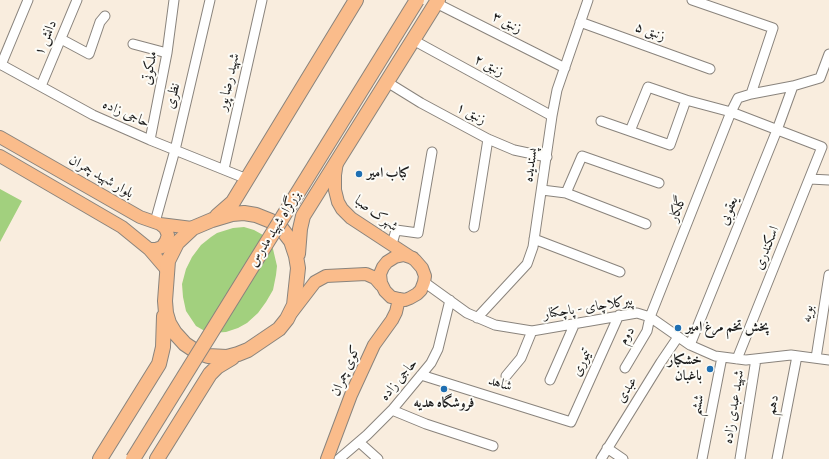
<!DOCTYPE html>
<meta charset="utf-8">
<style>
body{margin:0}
canvas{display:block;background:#f9edde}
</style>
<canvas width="829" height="459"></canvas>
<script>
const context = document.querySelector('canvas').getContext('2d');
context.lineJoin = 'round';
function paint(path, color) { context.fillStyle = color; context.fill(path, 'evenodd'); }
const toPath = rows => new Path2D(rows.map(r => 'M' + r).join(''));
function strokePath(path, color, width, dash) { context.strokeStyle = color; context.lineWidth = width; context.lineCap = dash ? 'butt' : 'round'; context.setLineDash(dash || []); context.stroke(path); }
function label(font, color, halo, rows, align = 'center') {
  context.font = font + ' Alegreya,Amiri,serif'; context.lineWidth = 4; context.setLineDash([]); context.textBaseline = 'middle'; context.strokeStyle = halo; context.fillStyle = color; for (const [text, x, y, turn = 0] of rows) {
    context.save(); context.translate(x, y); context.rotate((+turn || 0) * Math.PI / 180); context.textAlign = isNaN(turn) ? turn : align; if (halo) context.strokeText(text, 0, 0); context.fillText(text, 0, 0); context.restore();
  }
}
paint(toPath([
 [0,189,22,201,0,242],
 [244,227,254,230,263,235,269,241,273,249,277,266,276,275,273,290,266,302,258,313,247,323,238,328,226,332,211,333,203,330,196,326,186,311,183,297,182,284,186,269,192,257,201,245,211,237,217,233,233,228]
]), '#a2d07e');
const minor = toPath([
 [692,0,773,28,751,94],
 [436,3,565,68],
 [580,22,710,69],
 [61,39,89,54,100,22,105,16],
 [413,40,552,116],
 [133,44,167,53],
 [0,64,93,115,150,140,247,179],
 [1,65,28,0],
 [387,82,421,103,488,139,514,150,547,157],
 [41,86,77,0],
 [601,121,670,145,686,100],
 [630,131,648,87,686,100,731,112,822,147,737,359],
 [150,140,167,53,174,0],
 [224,169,262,0],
 [810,179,829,180],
 [542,190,566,193,646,224],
 [566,193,582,156,659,183],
 [155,222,175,150,210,0],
 [474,227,488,139],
 [534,239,620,272],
 [392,244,396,230,418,233,432,152],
 [424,282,467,313,495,325,532,331,637,313,650,317,690,345,715,356,746,360,791,355,829,360],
 [477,318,527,264,533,247,552,116,557,90,588,0],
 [690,345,777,130,793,86],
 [816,358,829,275],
 [625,368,647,331,650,317,731,112,738,98,751,94,793,86,820,78,829,54],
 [421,375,571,422,619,315],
 [506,376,521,358,532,331],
 [550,380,575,323],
 [392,410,426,424,493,446],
 [359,442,378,459],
 [607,448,623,459],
 [339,459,367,435,392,410,431,363,438,349,450,300],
 [601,459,661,362,678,337],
 [702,459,722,357],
 [740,459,756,359],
 [777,459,797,356]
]);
const major = toPath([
 [0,137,140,217,160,224,192,228],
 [0,156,122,227,149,249,167,270],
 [337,162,335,175,335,190,338,202,342,209,351,218,415,260,422,268,425,276,424,282,421,290,417,294,410,298,405,300,399,299,391,297,385,291,381,283,380,274,383,267,387,262,395,257,404,255,413,258],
 [149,249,156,249,162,247,166,241,168,235,165,228,160,224],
 [292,312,315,282,326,276,366,274,375,278,381,285],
 [327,459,351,395,374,345,392,320,396,312,399,299]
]);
const highway = toPath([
 [244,213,256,215,271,221,281,228,291,241,296,256,298,268,294,305,287,319,279,329,248,350,238,354,227,357,208,356,197,352,185,344,175,333,169,323,166,313,165,301,168,261,177,243,193,228,212,220,232,214,244,213],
 [217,216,233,202,356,0],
 [298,254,300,229,303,216,438,0],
 [100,459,159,364,163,347,164,316],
 [157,459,210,374,217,367,232,358]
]);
strokePath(minor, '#8a847d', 11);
strokePath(major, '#8a847d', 14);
strokePath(highway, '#8a847d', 16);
strokePath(minor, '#fff', 9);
strokePath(major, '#fabc8b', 12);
strokePath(highway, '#fabc8b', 14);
const highwayBridge = toPath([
 [133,459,417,0]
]);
strokePath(highwayBridge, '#8a847d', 16, []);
strokePath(highwayBridge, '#fabc8b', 14);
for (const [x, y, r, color] of [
 [359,174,4,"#1f6fb2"],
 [678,328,4,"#1f6fb2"],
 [710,369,4,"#1f6fb2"],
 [444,389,4,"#1f6fb2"]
]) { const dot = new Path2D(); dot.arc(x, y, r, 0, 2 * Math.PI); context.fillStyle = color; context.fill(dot); strokePath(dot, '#fdfcf7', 1.5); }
label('14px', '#1c1c1c', '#fdfcf7', [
 ["زنبق ۳",507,23,27],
 ["زنبق ۵",650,32,20],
 ["دانش ۱",46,38,-67],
 ["زنبق ۲",489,66,28],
 ["ملکوتی",150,68,-80],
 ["شهید رضا پور",229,82,-77],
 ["نظری",173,96,-77],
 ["حاجی زاده",126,114,24],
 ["زنبق ۱",471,114,28],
 ["پسندیده",531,165,-82],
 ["بلوار شهید چمران",101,177,30],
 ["گلکار",678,209,-69],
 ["یعقوبی",729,211,-68],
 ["شهرک صبا",376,214,36],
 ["بزرگراه شهید مدرس",275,229,-58],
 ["اسکندری",767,248,-68],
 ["پیرکلاچای - پاچکنار",588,308,-9],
 ["بویه",808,314,-82],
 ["دوم",627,336,-60],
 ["تیموری",582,363,-65],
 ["کوی چمران",346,371,-66],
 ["حاجی زاده",399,380,-50],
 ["شاهد",500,384,17],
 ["عبدی",627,390,-58],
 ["ششم",698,405,-78],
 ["دهم",773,405,-79],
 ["شهید عبدی زاده",734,407,-81]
]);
label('bold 14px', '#1c1c1c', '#fdfcf7', [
 ["کباب امیر",367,174],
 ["پخش تخم مرغ امیر",686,328],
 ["خشکبار",702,361,"right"],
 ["باغبان",702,377,"right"],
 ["فروشگاه هدیه",444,404,"center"]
], 'left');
</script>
